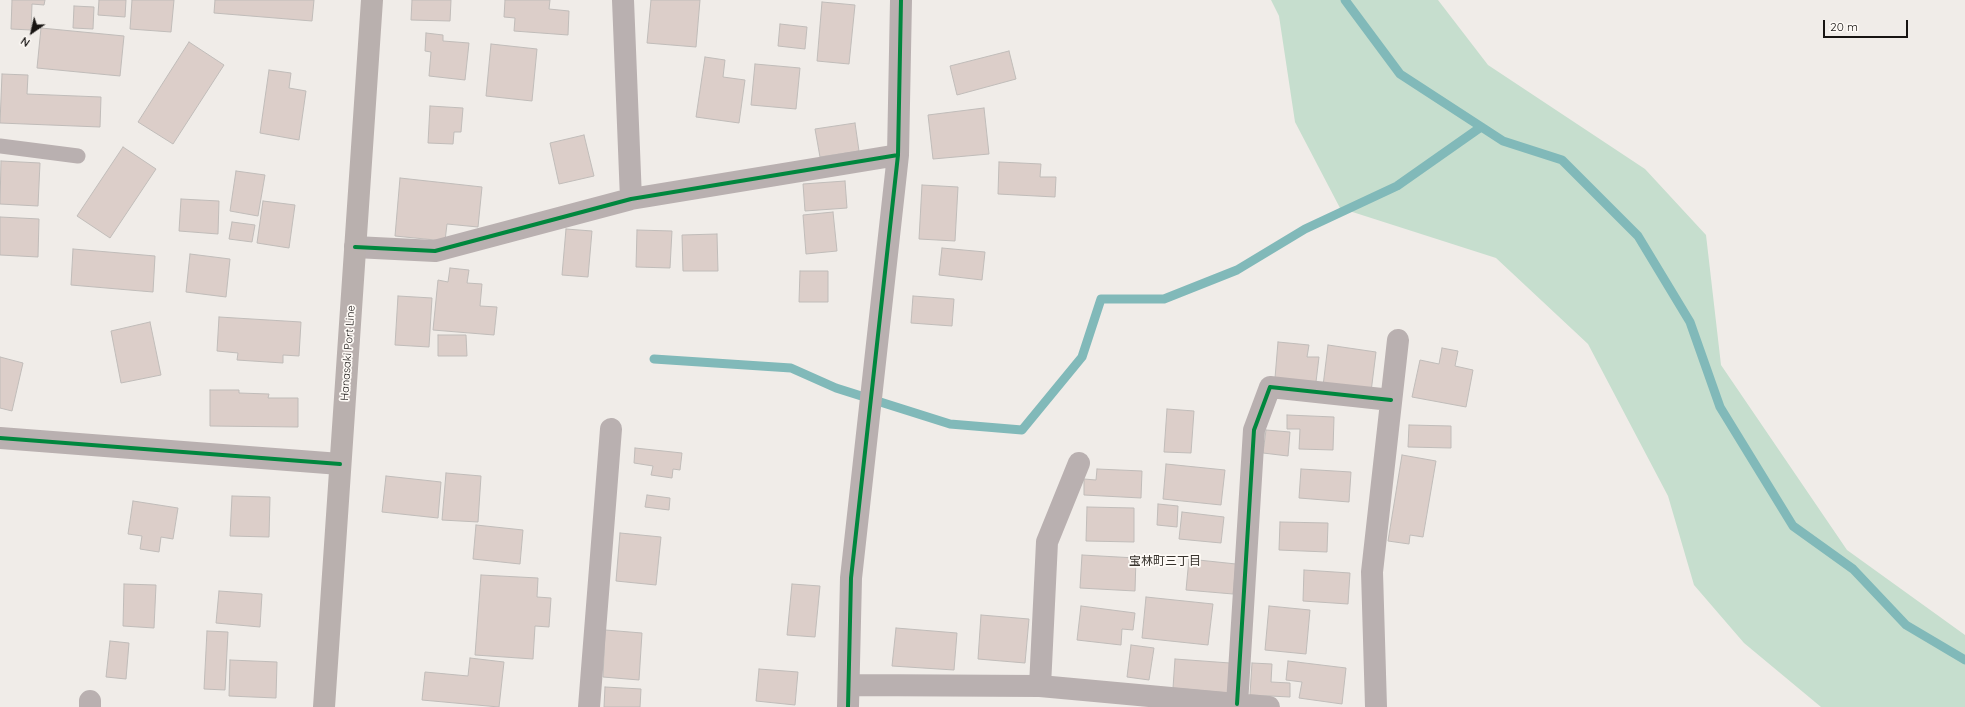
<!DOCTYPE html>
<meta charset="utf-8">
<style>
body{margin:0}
#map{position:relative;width:1965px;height:707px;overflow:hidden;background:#f0ece8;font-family:Quicksand,sans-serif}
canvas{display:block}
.north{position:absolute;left:12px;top:12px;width:40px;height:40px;-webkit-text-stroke:3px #fefaf6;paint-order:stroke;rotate:214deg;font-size:11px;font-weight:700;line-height:16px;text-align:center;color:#171412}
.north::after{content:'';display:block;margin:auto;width:14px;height:18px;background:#171412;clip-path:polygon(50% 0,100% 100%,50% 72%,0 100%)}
.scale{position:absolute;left:1823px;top:20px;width:85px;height:18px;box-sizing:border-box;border:2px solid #171412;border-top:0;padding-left:5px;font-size:12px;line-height:14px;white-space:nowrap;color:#171412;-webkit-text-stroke:3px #fefaf6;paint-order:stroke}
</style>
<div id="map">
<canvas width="1965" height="707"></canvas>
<div class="north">N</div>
<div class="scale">20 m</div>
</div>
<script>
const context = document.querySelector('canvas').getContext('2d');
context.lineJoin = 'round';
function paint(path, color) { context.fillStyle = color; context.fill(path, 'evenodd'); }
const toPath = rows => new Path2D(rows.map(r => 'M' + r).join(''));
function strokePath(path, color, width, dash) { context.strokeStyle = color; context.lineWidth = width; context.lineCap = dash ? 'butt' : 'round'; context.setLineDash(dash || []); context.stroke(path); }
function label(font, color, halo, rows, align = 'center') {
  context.font = font + ' Quicksand,"Noto Sans JP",sans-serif'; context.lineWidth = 3.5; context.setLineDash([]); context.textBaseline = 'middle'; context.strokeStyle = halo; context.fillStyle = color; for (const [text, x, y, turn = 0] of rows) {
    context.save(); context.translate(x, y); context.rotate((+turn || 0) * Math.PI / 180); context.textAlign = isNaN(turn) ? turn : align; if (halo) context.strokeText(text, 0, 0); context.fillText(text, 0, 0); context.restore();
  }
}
paint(toPath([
 [1271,0,1438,0,1488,65,1645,169,1706,235,1721,365,1847,550,1965,635,1965,707,1821,707,1744,643,1694,585,1668,496,1588,344,1496,258,1340,208,1295,122,1279,16]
]), '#c6dece');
strokePath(toPath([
 [1345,0,1400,74,1503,141,1562,160,1638,236,1690,322,1720,407,1793,526,1853,569,1906,625,1965,660],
 [654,359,791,368,836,388,950,424,1022,430,1082,357,1101,299,1164,299,1237,270,1305,229,1397,186,1481,127]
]), '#81b9b9', 9);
const building = toPath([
 [12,0,45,0,44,5,32,4,31,30,11,29,12,0],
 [99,0,126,0,125,17,98,15,99,0],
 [132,0,174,0,171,32,130,29,132,0],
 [215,0,314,0,312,21,214,13,215,0],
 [412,0,451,0,450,21,411,20,412,0],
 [505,0,550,0,549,9,569,11,568,35,514,31,515,18,504,17,505,0],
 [651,0,700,0,696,47,647,43,651,0],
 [822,2,855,5,849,64,817,61,822,2],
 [74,6,94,7,93,29,73,28,74,6],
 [780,24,807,27,805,49,778,46,780,24],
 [41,28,124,36,120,76,37,68,41,28],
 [426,33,443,35,443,41,469,43,465,80,429,76,431,52,425,51,426,33],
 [189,42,224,65,173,144,138,122,189,42],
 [491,44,537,49,532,101,486,96,491,44],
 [1009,51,1016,79,957,95,950,66,1009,51],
 [705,57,725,60,723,77,745,80,739,123,696,117,705,57],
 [755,64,800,68,796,109,751,105,755,64],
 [269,70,291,73,289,88,306,91,299,140,260,133,269,70],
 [2,74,28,75,27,94,101,97,100,127,0,123,2,74],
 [430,106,463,108,461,132,454,132,453,144,428,143,430,106],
 [984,108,989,154,933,159,928,115,984,108],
 [855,123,859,151,820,157,815,129,855,123],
 [584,135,594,176,559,184,550,143,584,135],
 [123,147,156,169,110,238,77,216,123,147],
 [1,161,40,163,38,206,0,204,1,161],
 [999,162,1041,164,1040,177,1056,177,1055,197,998,194,999,162],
 [236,171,265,175,258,216,230,211,236,171],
 [400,178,482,187,478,227,447,224,445,241,395,236,400,178],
 [845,181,847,208,805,211,803,184,845,181],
 [922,185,958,187,955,241,919,239,922,185],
 [181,199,219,201,218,234,179,231,181,199],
 [263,201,295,205,289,248,257,243,263,201],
 [833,212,837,251,806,254,803,215,833,212],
 [0,217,39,219,38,257,0,255,0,217],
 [232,222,255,225,252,242,229,239,232,222],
 [566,229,592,231,588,277,562,275,566,229],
 [637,230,672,231,670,268,636,267,637,230],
 [717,234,718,271,683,271,682,235,717,234],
 [942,248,985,252,982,280,939,275,942,248],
 [73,249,155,256,153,292,71,285,73,249],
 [190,254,230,259,226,297,186,292,190,254],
 [450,268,469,270,467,283,482,284,480,306,497,307,494,335,433,330,438,280,448,282,450,268],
 [800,271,828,271,828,302,799,302,800,271],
 [398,296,432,298,429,347,395,345,398,296],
 [913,296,954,299,952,326,911,323,913,296],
 [219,317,301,322,299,356,283,355,283,363,237,360,238,353,217,351,219,317],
 [150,322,161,375,121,383,111,331,150,322],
 [438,335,466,335,467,356,438,356,438,335],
 [1278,342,1309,345,1307,357,1319,357,1316,382,1275,378,1278,342],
 [1328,345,1376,352,1371,392,1323,386,1328,345],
 [1442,348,1458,351,1455,366,1473,370,1466,407,1412,397,1420,360,1439,364,1442,348],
 [0,357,23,363,12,411,0,408,0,357],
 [210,390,239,390,239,393,269,394,268,398,298,398,298,427,210,426,210,390],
 [1167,409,1194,411,1191,453,1164,452,1167,409],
 [1287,415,1334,417,1333,450,1299,449,1300,429,1287,429,1287,415],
 [1409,425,1451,426,1451,448,1408,447,1409,425],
 [1266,430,1290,432,1288,456,1263,453,1266,430],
 [635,448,682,453,680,470,673,469,672,478,651,475,653,466,634,463,635,448],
 [1402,455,1436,461,1423,537,1410,535,1409,544,1388,541,1402,455],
 [1166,464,1225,470,1221,505,1163,499,1166,464],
 [1097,469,1142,471,1141,498,1084,495,1084,479,1096,480,1097,469],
 [1301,469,1351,472,1349,502,1299,498,1301,469],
 [446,473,481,476,478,522,442,520,446,473],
 [386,476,441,482,438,518,382,512,386,476],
 [647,495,670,498,669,510,645,507,647,495],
 [232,496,270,497,269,537,230,536,232,496],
 [133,501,178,508,173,539,161,537,159,552,140,549,142,536,128,534,133,501],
 [1158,504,1178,506,1177,527,1157,525,1158,504],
 [1087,507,1134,508,1134,542,1086,541,1087,507],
 [1182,512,1224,517,1221,543,1179,539,1182,512],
 [1280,522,1328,523,1327,552,1279,550,1280,522],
 [476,525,523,530,520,564,473,559,476,525],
 [620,533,661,537,656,585,616,581,620,533],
 [1082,555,1136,558,1135,591,1080,588,1082,555],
 [1189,559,1236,564,1233,594,1186,590,1189,559],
 [1304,570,1350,573,1348,604,1303,601,1304,570],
 [481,575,538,578,537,597,551,598,549,627,535,626,533,659,475,655,481,575],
 [124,584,156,585,154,628,123,626,124,584],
 [792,584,820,586,815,637,787,635,792,584],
 [219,591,262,594,260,627,216,623,219,591],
 [1146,597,1213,604,1208,645,1142,638,1146,597],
 [1081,606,1135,613,1133,630,1122,629,1121,645,1077,640,1081,606],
 [1269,606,1310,610,1306,654,1265,650,1269,606],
 [981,615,1029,619,1025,663,978,659,981,615],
 [896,628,957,633,954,670,892,666,896,628],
 [605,630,642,633,639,680,603,677,605,630],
 [207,631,228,632,225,690,204,689,207,631],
 [110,641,129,643,126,679,106,677,110,641],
 [1131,645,1154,648,1149,680,1127,677,1131,645],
 [470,658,504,662,499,707,422,700,425,672,468,676,470,658],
 [1175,659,1230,663,1228,693,1173,688,1175,659],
 [230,660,277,662,276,698,229,696,230,660],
 [1288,661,1346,668,1342,704,1299,698,1302,682,1286,680,1288,661],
 [1252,663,1272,664,1271,682,1290,683,1290,697,1250,695,1252,663],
 [759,669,798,672,795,705,756,701,759,669],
 [605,687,641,689,640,707,604,707,605,687]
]);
paint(building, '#dccec9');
strokePath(building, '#c0bcb9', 1);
strokePath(toPath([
 [0,146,78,156]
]), '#b9b0b0', 15);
strokePath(toPath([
 [623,0,631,199],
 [355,247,435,251,631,199,898,155],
 [0,438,340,464],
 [850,685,1040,686,1269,707],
 [1040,686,1047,542,1079,463],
 [1237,704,1254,430,1270,387,1391,400],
 [90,707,90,701],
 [589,707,611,429],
 [848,707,851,578,898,155,901,0],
 [1376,707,1372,572,1398,340]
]), '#b9b0b0', 22);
strokePath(toPath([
 [324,707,372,0]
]), '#b9b0ae', 22);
strokePath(toPath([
 [355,247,435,251,631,199,898,155],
 [0,438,340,464],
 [1237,704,1254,430,1270,387,1391,400],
 [848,707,851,578,898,155,901,0]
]), '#00873e', 4);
label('11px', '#171412', '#fefaf6', [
 ["Hanasaki Port Line",348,353,-86]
]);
label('12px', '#36312b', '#fefaf6', [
 ["宝林町三丁目",1165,561]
]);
</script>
